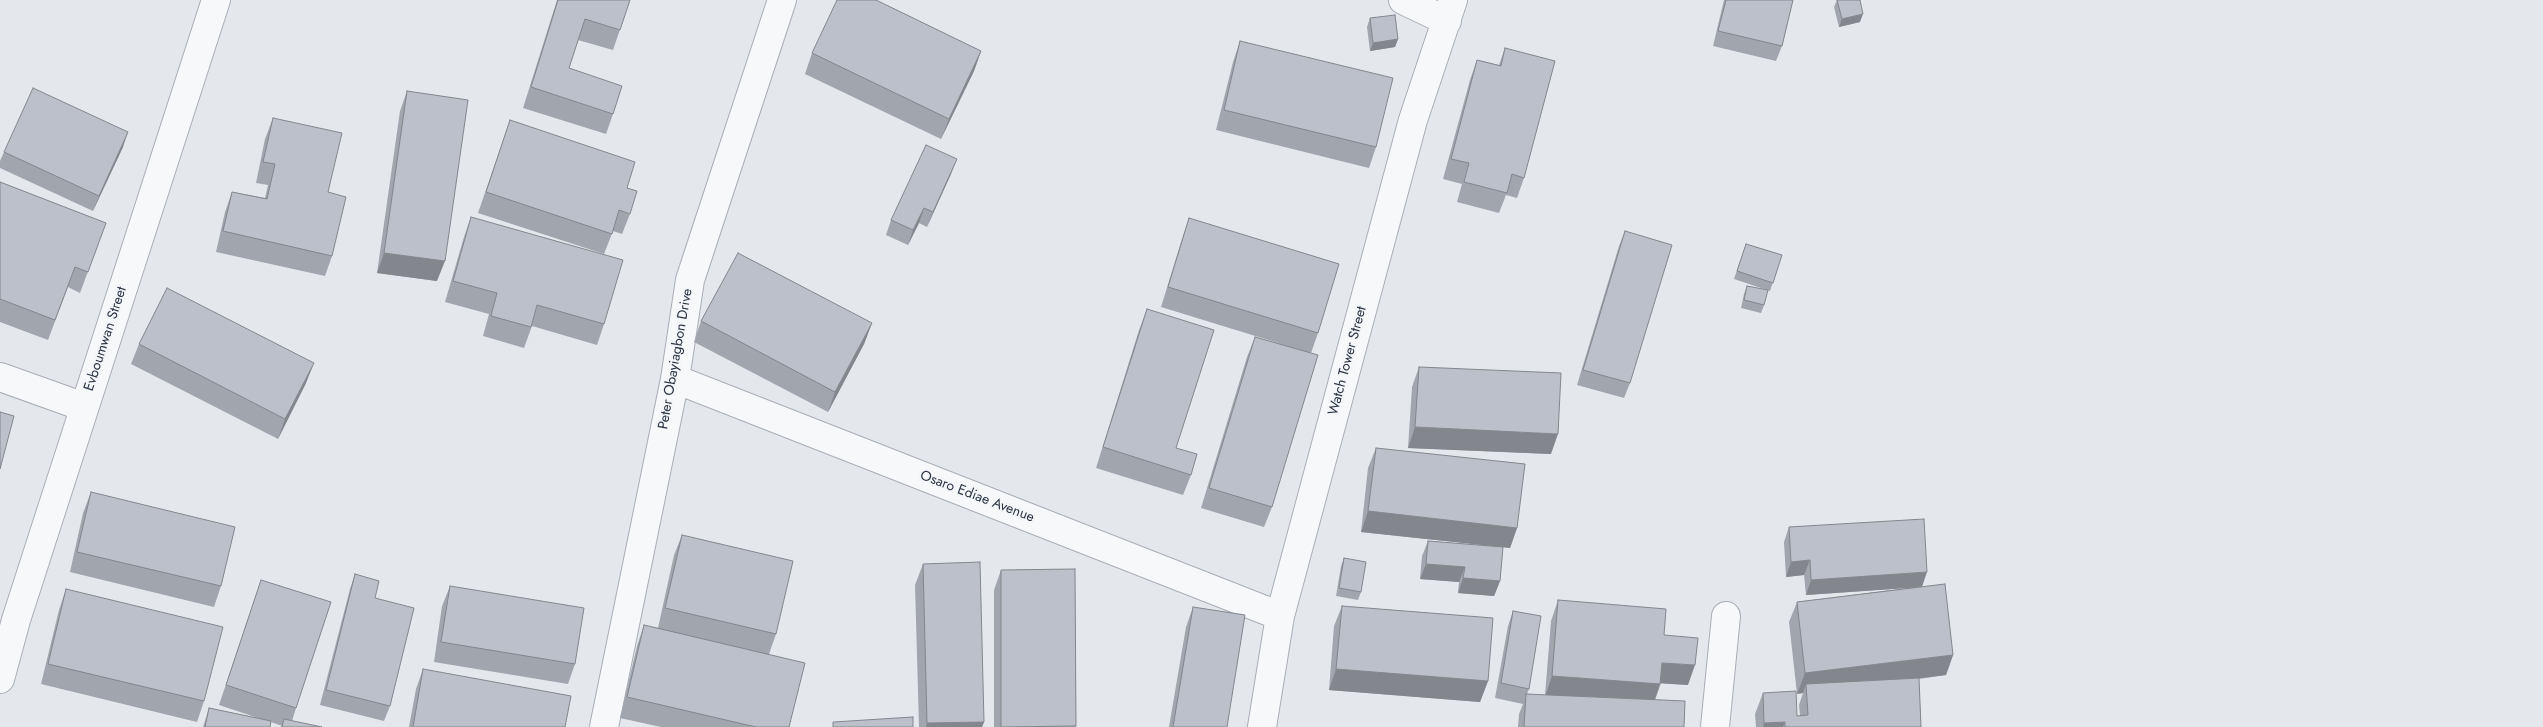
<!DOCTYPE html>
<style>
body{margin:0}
canvas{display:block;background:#e4e7ec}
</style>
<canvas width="2543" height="727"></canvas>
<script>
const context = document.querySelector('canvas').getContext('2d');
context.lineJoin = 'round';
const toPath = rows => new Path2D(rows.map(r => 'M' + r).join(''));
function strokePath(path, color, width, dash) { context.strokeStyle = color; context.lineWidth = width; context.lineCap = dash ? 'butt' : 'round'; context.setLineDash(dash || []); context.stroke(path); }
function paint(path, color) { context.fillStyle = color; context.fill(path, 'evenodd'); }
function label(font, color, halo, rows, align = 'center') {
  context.font = font + ' Jost,sans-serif'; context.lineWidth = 5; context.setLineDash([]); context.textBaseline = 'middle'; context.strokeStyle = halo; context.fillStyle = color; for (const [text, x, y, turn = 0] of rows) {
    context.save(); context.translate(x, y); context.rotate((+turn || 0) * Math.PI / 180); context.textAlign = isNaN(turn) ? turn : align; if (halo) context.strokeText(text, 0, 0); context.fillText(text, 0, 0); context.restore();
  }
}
const street = toPath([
 [1403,0,1447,21],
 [0,377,84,407],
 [675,379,1280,616],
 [0,679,16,620,216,0],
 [604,727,675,379,690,280,782,0],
 [1262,727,1280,616,1413,120,1453,0],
 [1715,727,1726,616]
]);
strokePath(street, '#a9aeb7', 30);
strokePath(street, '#f7f8fa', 28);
paint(toPath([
 [557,0,630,0,613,50,578,40,569,68,613,114,606,134,523,108],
 [1724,0,1793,0,1782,46,1776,61,1713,46],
 [1837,0,1860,0,1860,22,1839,27,1834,7],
 [1370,18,1398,39,1395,47,1370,51,1367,27],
 [1240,41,1376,147,1369,168,1216,130,1233,62],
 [1505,48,1524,178,1517,198,1506,195,1499,213,1457,202,1462,184,1443,179,1470,80,1477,60,1499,65],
 [981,51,974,71,941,139,805,74,812,53],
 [407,91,437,281,377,273,400,111],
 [273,118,328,192,332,256,325,276,216,252,225,212,232,192,265,198,268,185,256,183,265,139],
 [510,120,630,214,622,234,613,231,604,254,478,213],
 [123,147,93,211,0,168,0,161,4,152],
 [951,174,927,227,919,223,908,245,886,235,891,220],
 [0,182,106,223,80,293,68,287,48,340,0,322],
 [471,217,604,324,597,345,532,326,524,348,483,336,489,314,445,302,464,237],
 [1189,218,1318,333,1311,353,1272,507,1264,527,1201,508,1247,357,1255,337,1288,346,1161,307,1182,239],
 [1625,231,1630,383,1624,398,1577,385,1619,246],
 [1746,244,1782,255,1770,291,1734,279],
 [1747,286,1764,305,1761,313,1741,308,1744,294],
 [1147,309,1176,448,1191,475,1183,495,1096,468,1139,330],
 [701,321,872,323,864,344,828,412,694,342],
 [139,344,306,383,278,439,131,364],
 [1419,367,1551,454,1408,448,1412,387],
 [1376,448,1517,528,1510,548,1503,547,1500,581,1494,596,1458,593,1459,582,1420,579,1422,556,1428,541,1493,546,1361,532,1368,468],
 [91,492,221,586,214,607,70,572,83,513],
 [1789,527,1922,587,1953,655,1946,675,1919,679,1921,727,1756,727,1755,714,1763,693,1797,716,1800,716,1799,705,1803,693,1797,694,1789,622,1797,602,1907,588,1806,595,1804,575,1786,577,1784,542],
 [682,535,776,634,769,654,789,727,661,727,620,718,637,646,644,625,658,628,674,555],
 [1344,558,1361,592,1358,600,1336,596,1341,566],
 [923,564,984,722,982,727,919,727,915,585],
 [1075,569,1076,727,994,727,994,590,1001,570],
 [355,574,375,598,390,706,384,721,320,705,350,589],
 [261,580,296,708,292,721,322,727,281,727,282,726,271,722,270,727,203,727,209,708,258,718,219,705],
 [450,586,575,664,568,684,434,662,442,606],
 [66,589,204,701,197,722,41,684,59,610],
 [1558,600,1664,635,1688,685,1661,683,1655,700,1684,727,1518,727,1519,714,1523,704,1495,698,1508,626,1513,611,1529,689,1527,694,1545,695,1551,621],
 [1342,606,1488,681,1480,702,1329,690,1334,626],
 [1193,607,1227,727,1169,727,1186,627],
 [423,669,565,727,409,727,416,689]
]), '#a1a5ae');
paint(toPath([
 [1863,14,1860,22,1839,27,1842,19],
 [1398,39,1395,47,1370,51,1373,43],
 [981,51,974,71,941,139,949,119],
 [128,132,123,147,93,211,99,196],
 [957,159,951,174,927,227,933,212],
 [924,208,919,223,908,245,913,230],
 [384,253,445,261,437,281,377,273],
 [872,323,864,344,828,412,835,392],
 [314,363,306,383,278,439,285,419],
 [1415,427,1558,434,1551,454,1408,448],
 [1368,511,1517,528,1510,548,1361,532],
 [1810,560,1804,575,1786,577,1791,562],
 [1426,564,1465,567,1459,582,1420,579],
 [1927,572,1922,587,1806,595,1811,580],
 [1463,578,1500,581,1494,596,1458,593],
 [1953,655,1946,675,1807,692,1806,684,1803,693,1797,694,1805,673],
 [1662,663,1695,665,1688,685,1654,683],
 [1336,669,1488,681,1480,702,1329,690],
 [1552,676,1660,684,1653,705,1545,697],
 [984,722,982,727,926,727,927,723],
 [1785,722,1783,727,1763,727,1764,723]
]), '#83868d');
const building = toPath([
 [558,0,630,0,620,30,585,19,569,68,622,86,613,114,531,87,558,0],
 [837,0,876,0,981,51,949,119,812,53,837,0],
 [1726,0,1793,0,1782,46,1718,31,1726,0],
 [1837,0,1860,0,1863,14,1842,19,1837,0],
 [1395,15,1398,39,1373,43,1370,18,1395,15],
 [1240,41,1393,78,1376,147,1224,110,1240,41],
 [1505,48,1555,61,1524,178,1512,174,1507,193,1464,182,1469,163,1451,159,1477,60,1501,66,1505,48],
 [33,88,128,132,99,196,4,152,33,88],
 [407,91,468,100,445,261,384,253,407,91],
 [273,118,342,133,328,192,346,197,332,256,223,231,232,192,267,199,275,164,263,162,273,118],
 [510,120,635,162,627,188,637,191,630,214,619,210,612,234,486,192,510,120],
 [926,145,957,159,933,212,924,208,913,230,891,220,926,145],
 [0,182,106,223,88,272,75,267,55,320,0,299,0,182],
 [471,217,623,260,604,324,537,305,531,327,491,316,497,293,453,281,471,217],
 [1189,218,1339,264,1318,333,1168,287,1189,218],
 [1625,231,1672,245,1630,383,1583,370,1625,231],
 [1746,244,1782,255,1773,283,1737,271,1746,244],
 [738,253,872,323,835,392,701,321,738,253],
 [1747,286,1768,290,1764,305,1744,300,1747,286],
 [167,288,314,363,285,419,139,344,167,288],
 [1147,309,1214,330,1176,448,1197,454,1191,475,1103,447,1147,309],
 [1255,337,1318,355,1272,507,1209,488,1255,337],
 [1419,367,1561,373,1558,434,1415,427,1419,367],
 [0,412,14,416,0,469,0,412],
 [1376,448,1525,464,1517,528,1368,511,1376,448],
 [91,492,235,527,221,586,77,552,91,492],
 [1924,519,1927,572,1811,580,1810,560,1791,562,1789,527,1924,519],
 [682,535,793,561,776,634,665,608,682,535],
 [1428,541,1503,547,1500,581,1463,578,1465,567,1426,564,1428,541],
 [1344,558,1366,562,1361,592,1339,588,1344,558],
 [980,562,984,722,927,723,923,564,980,562],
 [1075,569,1076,726,1001,727,1001,570,1075,569],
 [355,574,379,581,375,598,414,608,390,706,326,690,355,574],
 [261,580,331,602,296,708,226,685,261,580],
 [1945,584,1953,655,1805,673,1797,602,1945,584],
 [450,586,584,608,575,664,441,642,450,586],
 [66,589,223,627,204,701,48,664,66,589],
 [1558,600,1666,609,1664,635,1698,638,1695,665,1662,663,1660,684,1552,676,1558,600],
 [1342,606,1493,618,1488,681,1336,669,1342,606],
 [1193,607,1245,615,1227,727,1173,727,1193,607],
 [1513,611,1541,616,1529,689,1501,683,1513,611],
 [644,625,805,663,789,727,756,727,627,697,644,625],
 [423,669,571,696,565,727,413,727,423,669],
 [1919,678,1921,727,1785,727,1785,722,1764,723,1763,693,1796,691,1797,716,1808,715,1806,684,1919,678],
 [1526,694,1685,701,1684,727,1524,727,1526,694],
 [209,708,271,721,270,727,205,727,209,708],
 [913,717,913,727,833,727,833,722,913,717],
 [284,719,322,727,282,727,284,719]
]);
paint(building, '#bbc0ca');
strokePath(building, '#83868d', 1);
label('14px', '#2b3445', '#f4f6f9', [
 ["Evboumwan Street",106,339,-72],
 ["Peter Obayiagbon Drive",676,359,-80],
 ["Watch Tower Street",1348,361,-75],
 ["Osaro Ediae Avenue",977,497,21]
]);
</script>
